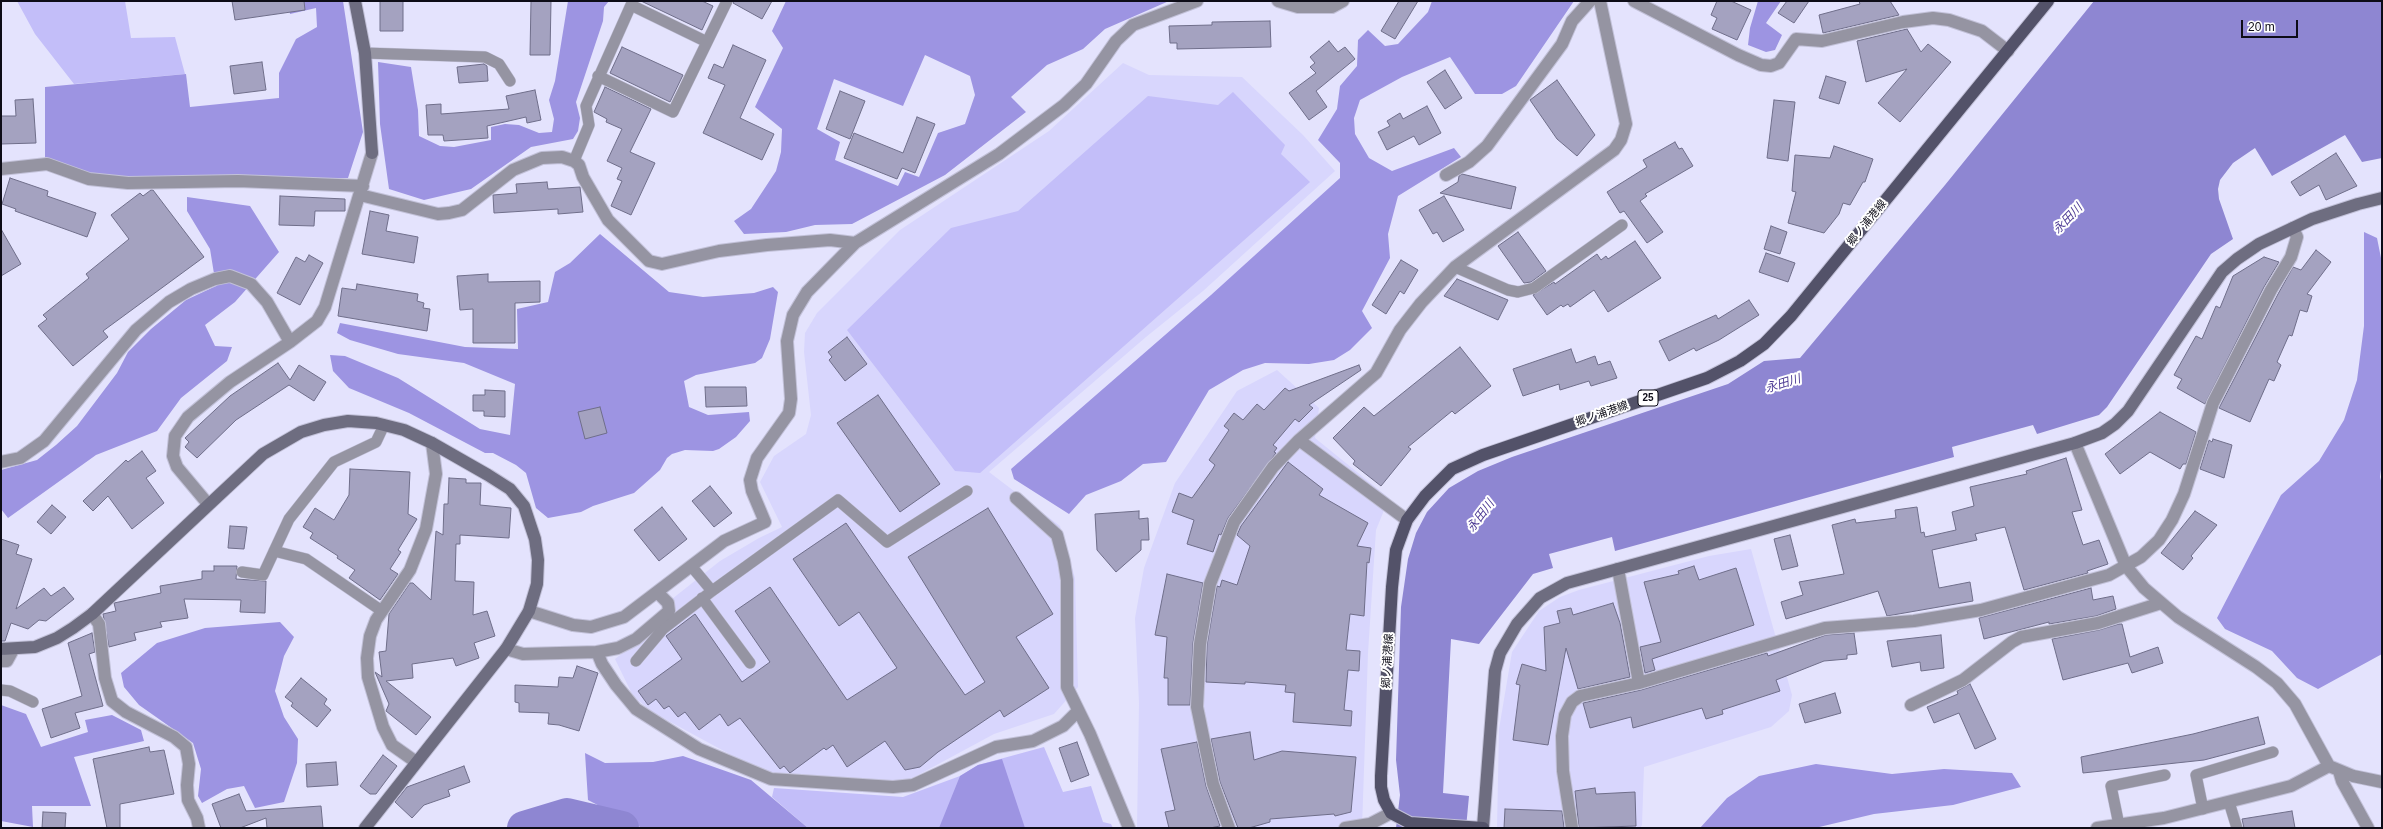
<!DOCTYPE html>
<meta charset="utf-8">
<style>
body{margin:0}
#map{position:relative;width:2383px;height:829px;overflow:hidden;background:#e4e3fd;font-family:Arial,sans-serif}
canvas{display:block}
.frame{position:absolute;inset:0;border:2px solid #0d0c17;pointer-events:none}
.scale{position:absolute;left:2241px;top:20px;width:57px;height:18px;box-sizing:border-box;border:2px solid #0d0c17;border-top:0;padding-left:5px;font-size:12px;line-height:14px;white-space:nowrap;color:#0d0c17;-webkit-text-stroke:3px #fff;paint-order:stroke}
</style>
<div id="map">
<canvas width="2383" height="829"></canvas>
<div class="frame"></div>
<div class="scale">20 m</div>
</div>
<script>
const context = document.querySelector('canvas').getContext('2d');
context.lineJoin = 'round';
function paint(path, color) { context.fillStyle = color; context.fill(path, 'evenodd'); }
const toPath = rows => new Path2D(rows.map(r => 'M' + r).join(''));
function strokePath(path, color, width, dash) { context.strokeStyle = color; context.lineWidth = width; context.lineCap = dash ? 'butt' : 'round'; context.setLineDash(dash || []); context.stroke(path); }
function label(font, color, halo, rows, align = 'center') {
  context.font = font + ' Arial,"Noto Sans JP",sans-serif'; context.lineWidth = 4; context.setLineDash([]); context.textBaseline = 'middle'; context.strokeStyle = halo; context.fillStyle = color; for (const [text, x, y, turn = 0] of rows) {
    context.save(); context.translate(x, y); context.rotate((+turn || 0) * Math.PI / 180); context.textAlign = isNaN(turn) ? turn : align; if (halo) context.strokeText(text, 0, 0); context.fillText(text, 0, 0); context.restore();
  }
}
paint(toPath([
 [1123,63,1149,75,1242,77,1303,135,1335,171,1203,291,1146,337,989,472,1060,526,1075,578,1078,687,1054,714,994,734,907,781,783,777,746,763,652,712,633,696,615,659,674,612,672,599,720,561,759,538,782,527,760,482,774,456,806,434,811,415,804,352,805,333,817,313,900,230,1049,131],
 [1277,370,1319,408,1315,438,1389,498,1376,530,1368,653,1362,828,1137,828,1139,703,1135,618,1144,568,1175,483,1237,391],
 [1751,549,1792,695,1789,711,1771,727,1644,767,1642,825,1640,828,1497,828,1499,729,1512,652,1539,611,1560,597,1579,590,1709,556]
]), '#d8d6fd');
paint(toPath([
 [17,1,125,1,131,38,175,37,185,74,74,84,35,34],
 [1233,92,1285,145,1281,154,1310,182,980,473,955,471,847,330,951,228,1018,211,1148,96,1218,105],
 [1044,747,1063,792,1091,786,1103,822,1111,824,1113,828,808,828,772,797,774,788,903,797,960,776,978,765]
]), '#c3bef9');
paint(toPath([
 [288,1,343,1,363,132,348,178,110,179,45,159,45,87,186,74,190,107,279,98,279,73,296,39,317,27,316,8,290,14],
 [568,1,609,1,604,7,603,21,576,102,580,118,578,131,573,139,531,147,471,189,424,200,389,189,380,124,378,62,411,67,418,110,419,136,440,146,454,147,491,140,491,127,505,124,519,125,539,133,552,132,554,119,549,100,555,81],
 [786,1,1169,1,1105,29,1083,49,1047,65,1011,97,1026,112,945,175,852,224,815,225,786,232,744,234,734,221,751,209,776,171,781,152,782,129,755,107,783,48,772,31],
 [925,55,970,76,975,95,965,124,938,133,919,177,905,172,898,186,835,160,840,142,817,129,834,79,903,106],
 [1432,1,1574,1,1516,86,1502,94,1475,94,1450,57,1402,77,1360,100,1354,118,1355,134,1369,158,1392,171,1454,148,1461,157,1398,196,1388,234,1390,258,1362,311,1372,328,1350,350,1334,360,1309,364,1265,363,1243,370,1209,390,1166,462,1143,464,1121,481,1086,495,1069,514,1014,479,1011,469,1211,295,1340,178,1340,163,1318,140,1337,109,1340,86,1357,66,1358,40,1368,30,1385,46,1398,44,1428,12],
 [1758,1,1781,1,1766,23,1782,35,1775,50,1766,52,1748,45,1750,28],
 [187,197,250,206,279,252,235,302,205,325,215,346,232,347,227,361,181,398,157,431,96,455,8,518,1,509,1,470,37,460,56,445,77,426,117,373,128,352,151,329,186,300,216,286,210,249,187,211],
 [2364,232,2377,238,2382,263,2382,462,2380,477,2382,484,2382,654,2318,689,2297,678,2272,651,2225,629,2217,618,2281,495,2319,461,2344,420,2357,380,2364,326],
 [600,234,669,292,703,297,754,293,773,287,778,292,770,339,762,358,755,363,696,375,684,381,689,407,708,415,749,412,750,421,736,437,719,449,713,451,685,450,672,454,667,458,660,470,634,493,593,506,581,512,548,518,536,508,526,473,516,465,493,453,485,453,409,413,349,388,333,371,330,355,345,356,398,378,480,429,510,435,515,384,464,363,398,354,350,340,337,333,340,323,465,347,518,349,517,309,548,302,555,272,570,263],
 [280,622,294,637,284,656,275,691,284,717,298,739,297,763,284,802,255,808,244,786,227,789,202,803,198,796,201,769,193,743,139,705,124,687,121,673,157,643,205,628],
 [1,705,26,714,41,747,88,732,85,720,112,715,141,730,144,741,74,757,91,806,32,806,33,827,1,821],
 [585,753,605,763,653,762,683,756,751,780,808,828,642,828,588,800],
 [1002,759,1025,828,939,828,960,776,978,765],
 [1816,764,1892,774,1944,769,2012,773,2021,787,1953,805,1874,814,1815,828,1700,828,1727,798,1759,776]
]), '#9d94e2');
paint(toPath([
 [2094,1,2382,1,2382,158,2362,162,2345,135,2272,176,2255,148,2233,163,2220,180,2218,189,2219,199,2233,239,2211,254,2107,407,2099,415,2037,434,2033,425,1952,447,1954,457,1615,551,1612,537,1549,554,1553,568,1533,574,1479,644,1451,639,1443,793,1469,796,1466,828,1396,828,1400,795,1396,760,1401,607,1408,559,1416,533,1427,512,1449,488,1478,471,1512,457,1728,384,1764,361,1800,358,1945,185]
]), '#8e86d2');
strokePath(toPath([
 [524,828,567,815,622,828]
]), '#8e86d2', 34);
const building = toPath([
 [232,1,304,1,305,10,235,20,232,1],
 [380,1,403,1,403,31,380,31,380,1],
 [531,1,551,1,550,55,530,55,531,1],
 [641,1,702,1,713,6,702,30,641,1],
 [734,1,772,1,762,19,733,3,734,1],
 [1399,1,1418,1,1395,39,1381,31,1399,1],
 [1717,1,1731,1,1751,10,1737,40,1712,29,1717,18,1711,15,1717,1],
 [1787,1,1809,1,1794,23,1778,13,1787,1],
 [1859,1,1890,1,1899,15,1823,33,1819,15,1860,4,1859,1],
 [1270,21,1271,47,1177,49,1177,43,1170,43,1169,26,1212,25,1212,22,1270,21],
 [1907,29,1921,52,1928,44,1951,62,1900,122,1878,103,1907,69,1866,82,1857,41,1907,29],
 [1329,41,1338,52,1345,47,1355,59,1316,91,1327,107,1309,120,1289,93,1316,73,1310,67,1315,63,1310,57,1329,41],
 [733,45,766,60,740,118,774,134,762,160,703,133,725,85,708,78,714,64,723,68,733,45],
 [622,47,683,75,670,102,610,73,622,47],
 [262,62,266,90,234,94,230,66,262,62],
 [484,64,487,66,488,81,459,83,457,67,484,64],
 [1445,70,1462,98,1445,109,1427,82,1445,70],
 [1826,76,1846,82,1839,104,1819,98,1826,76],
 [1557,80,1595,135,1577,156,1557,139,1530,100,1557,80],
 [605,87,651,109,630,152,655,163,631,215,611,206,622,181,617,179,622,168,607,161,622,129,606,122,607,119,594,112,605,87],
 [535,90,541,120,527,123,526,117,487,126,488,138,444,141,443,135,428,135,426,105,441,104,441,114,509,109,506,96,535,90],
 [840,91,865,101,850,139,826,129,840,91],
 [33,99,36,143,1,144,1,116,16,116,15,100,33,99],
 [1774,100,1795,102,1788,161,1767,158,1774,100],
 [1427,106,1441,133,1419,145,1414,136,1387,150,1378,132,1390,126,1387,121,1400,113,1403,119,1427,106],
 [917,117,935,124,915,173,902,168,897,179,844,158,854,133,903,153,917,117],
 [1675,142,1679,149,1682,148,1693,166,1645,194,1647,196,1640,201,1663,232,1647,243,1624,211,1620,213,1607,192,1647,167,1643,160,1675,142],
 [1834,146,1873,159,1865,182,1863,182,1850,205,1843,203,1839,214,1824,233,1788,223,1796,192,1792,191,1795,155,1830,158,1834,146],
 [2336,153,2357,186,2326,200,2319,185,2300,196,2291,182,2336,153],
 [1462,174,1516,187,1511,209,1440,193,1458,182,1459,176,1462,174],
 [10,178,48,191,47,196,96,213,87,237,15,211,16,209,2,204,10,178],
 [547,182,548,189,580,187,583,212,558,214,558,209,494,213,493,195,517,193,516,184,547,182],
 [151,190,153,190,204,257,103,331,108,337,73,366,38,326,47,319,43,315,89,278,86,274,129,239,111,215,140,193,143,196,151,190],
 [280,196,345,199,345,211,315,211,314,226,279,225,280,196],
 [1444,196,1464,230,1443,242,1437,232,1433,234,1419,210,1444,196],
 [370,211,389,215,386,231,418,237,414,263,362,254,370,211],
 [1771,226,1787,232,1780,254,1764,249,1771,226],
 [1,229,21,264,1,276,1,229],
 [1518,232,1546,271,1531,282,1524,283,1498,246,1518,232],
 [1635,241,1661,278,1608,312,1594,290,1570,307,1568,304,1563,307,1561,305,1547,315,1533,295,1554,282,1555,284,1597,254,1601,260,1606,256,1608,259,1635,241],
 [2316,250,2331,262,2307,294,2312,296,2307,312,2300,310,2292,336,2289,335,2277,362,2281,365,2274,381,2269,379,2250,422,2219,408,2278,294,2293,267,2301,270,2316,250],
 [1766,253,1795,263,1788,282,1759,272,1766,253],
 [309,255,323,263,300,305,277,293,296,257,305,262,309,255],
 [2264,257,2279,262,2264,287,2205,404,2177,388,2182,379,2174,375,2196,336,2202,339,2216,306,2220,308,2233,276,2264,257],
 [1401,260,1418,270,1404,294,1400,291,1386,314,1372,305,1401,260],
 [488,274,488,282,540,281,540,302,515,303,515,343,473,343,473,309,460,310,457,276,488,274],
 [1457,279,1508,300,1498,320,1444,296,1457,279],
 [357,284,418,294,417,301,424,303,423,308,430,309,427,331,338,316,342,288,356,290,357,284],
 [1749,300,1759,315,1719,340,1696,351,1694,348,1669,361,1659,341,1716,315,1718,319,1749,300],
 [847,337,867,364,845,381,829,360,832,357,828,352,847,337],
 [1460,347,1491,386,1455,414,1452,411,1408,447,1411,449,1381,486,1353,464,1355,461,1333,438,1364,407,1374,416,1460,347],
 [1571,349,1576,363,1595,356,1598,365,1610,361,1617,378,1591,386,1589,381,1560,390,1559,384,1523,396,1513,369,1571,349],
 [278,363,290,380,299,365,326,382,314,401,289,385,236,420,197,458,185,447,189,442,185,438,230,396,278,363],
 [1359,365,1361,370,1309,405,1313,408,1299,422,1295,419,1273,445,1277,448,1274,452,1276,453,1228,518,1221,535,1219,534,1213,552,1187,544,1194,520,1172,512,1179,493,1192,498,1212,470,1215,465,1209,460,1229,430,1224,426,1234,413,1243,420,1257,404,1264,410,1285,388,1289,391,1359,365],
 [705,387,746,387,747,406,706,407,705,387],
 [485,390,505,391,505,417,484,416,484,411,473,411,473,395,485,395,485,390],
 [878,395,940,484,900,512,837,423,878,395],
 [600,407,607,433,585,439,578,412,600,407],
 [2160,412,2196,432,2186,464,2183,464,2180,469,2150,452,2120,474,2105,454,2160,412],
 [2213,439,2232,445,2224,478,2200,469,2209,440,2212,442,2213,439],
 [142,451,156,471,146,478,164,503,132,529,108,496,93,511,83,501,126,460,128,462,142,451],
 [2066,458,2082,510,2072,512,2083,545,2099,540,2108,564,2087,571,2088,573,2024,590,2005,527,1975,534,1977,540,1932,550,1939,588,1970,582,1973,601,1887,616,1878,591,1786,619,1781,602,1803,595,1799,582,1844,574,1832,525,1855,519,1856,523,1896,518,1895,510,1917,507,1921,533,1924,532,1925,537,1956,530,1952,512,1974,506,1970,487,2027,474,2026,471,2066,458],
 [1288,462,1323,489,1319,495,1368,523,1357,546,1371,548,1369,563,1367,562,1364,616,1350,614,1346,650,1360,651,1359,671,1348,670,1344,710,1352,711,1351,726,1293,722,1295,693,1285,692,1286,685,1245,682,1245,684,1206,682,1207,645,1217,586,1220,587,1222,580,1237,585,1250,546,1237,535,1241,526,1288,462],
 [350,469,410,472,408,514,417,519,398,550,401,552,390,569,398,574,380,600,349,578,355,570,337,558,338,556,310,538,313,533,303,527,315,508,334,520,349,495,350,469],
 [449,478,466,479,466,483,481,483,480,505,511,508,509,538,460,535,460,544,456,544,455,581,474,582,473,615,487,611,495,636,474,643,479,658,456,666,453,658,412,664,413,678,386,681,431,717,416,735,386,711,389,704,375,672,382,677,379,652,386,651,389,614,410,583,413,583,431,600,436,531,443,535,444,504,448,504,449,478],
 [710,486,732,513,714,527,692,501,710,486],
 [52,505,66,517,51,534,37,522,52,505],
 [662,507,687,539,659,561,634,530,662,507],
 [988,508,1053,614,1016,637,1049,688,1004,717,1000,710,938,752,920,767,905,770,885,741,847,767,833,745,826,750,824,748,790,773,784,766,780,769,740,718,728,726,720,714,699,730,685,712,678,717,669,706,664,709,656,699,648,705,638,691,682,659,666,636,695,614,742,682,770,662,735,611,770,587,847,700,897,668,859,612,839,626,793,559,846,523,965,695,985,682,908,557,988,508],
 [1139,511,1139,519,1148,518,1149,540,1141,540,1141,550,1116,572,1097,550,1095,514,1139,511],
 [2195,511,2217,525,2191,556,2193,558,2183,570,2161,553,2195,511],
 [230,526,247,527,244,549,228,548,230,526],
 [1790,535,1798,566,1782,570,1774,539,1790,535],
 [1,539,19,545,16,554,32,559,16,609,44,588,51,596,64,587,74,599,46,621,39,620,28,629,11,623,5,641,1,641,1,539],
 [214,566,237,566,236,579,266,581,265,613,240,612,241,600,184,599,188,618,160,622,162,627,134,633,136,640,109,647,103,614,116,611,114,603,161,593,160,586,202,579,202,571,214,571,214,566],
 [1694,566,1699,580,1736,568,1754,625,1652,659,1655,670,1645,673,1640,647,1661,642,1644,582,1679,574,1678,571,1694,566],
 [1167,574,1203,583,1193,643,1190,705,1168,705,1168,678,1164,678,1167,637,1155,635,1167,574],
 [2091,588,2093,600,2113,596,2116,609,2096,616,2049,624,2049,622,1984,639,1979,618,2091,588],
 [1613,603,1620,623,1630,677,1578,689,1566,648,1548,745,1513,740,1520,685,1516,684,1522,664,1546,671,1544,627,1560,623,1557,611,1571,608,1573,615,1613,603],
 [2119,624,2122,624,2130,657,2158,647,2163,663,2132,673,2128,663,2063,680,2052,639,2099,630,2119,624],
 [92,633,95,652,89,654,103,706,75,713,80,728,51,738,42,709,82,696,68,643,92,633],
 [1854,633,1857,654,1847,655,1847,659,1824,661,1776,680,1780,691,1722,710,1723,714,1706,719,1702,708,1633,728,1631,717,1590,728,1583,703,1641,690,1767,653,1768,656,1826,635,1854,633],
 [1941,635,1944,668,1921,671,1920,662,1892,667,1887,641,1941,635],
 [577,666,598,673,579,731,559,725,548,724,549,713,519,712,519,703,515,702,515,685,558,687,559,677,573,678,577,666],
 [301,678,327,699,324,704,331,710,317,727,291,706,293,703,285,697,301,678],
 [1970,684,1996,739,1975,749,1959,713,1934,723,1927,707,1958,694,1957,691,1970,684],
 [1835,693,1841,713,1805,723,1799,704,1835,693],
 [2258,717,2265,744,2204,760,2083,773,2081,757,2193,734,2258,717],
 [1250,732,1254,760,1282,751,1356,757,1351,812,1335,816,1334,814,1270,819,1270,822,1249,828,1238,828,1220,782,1211,739,1250,732],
 [1077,742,1089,775,1071,782,1059,748,1077,742],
 [1197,742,1206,786,1220,826,1210,828,1169,828,1165,812,1175,810,1161,749,1197,742],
 [149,747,150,752,164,750,174,794,120,804,120,828,107,828,93,759,149,747],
 [383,755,397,766,376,794,370,794,360,786,383,755],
 [336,762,338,785,307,787,306,764,336,762],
 [464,766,470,782,448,790,450,796,424,805,412,818,395,802,407,787,464,766],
 [1595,788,1596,794,1635,792,1636,826,1579,828,1575,791,1595,788],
 [239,794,246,811,321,806,323,828,267,828,266,818,240,828,221,828,212,804,239,794],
 [1505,809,1562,811,1564,828,1504,828,1505,809],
 [2292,811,2295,828,2244,828,2242,819,2292,811],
 [43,812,66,813,65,828,42,828,43,812]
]);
paint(building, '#a4a2c0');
strokePath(building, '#6f6e8a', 1);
const lane = toPath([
 [365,53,485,57,499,64,510,81],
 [598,76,673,112,727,1],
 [574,161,589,125,586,106,631,5,707,42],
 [1455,267,1508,290,1518,292,1534,288,1622,225],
 [274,551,306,559,382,611],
 [692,567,712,591,838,500,887,542,967,491],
 [242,572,263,575,289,519,334,462,376,442,384,425],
 [702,598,750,663],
 [636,661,663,629,712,591],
 [1,690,10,691,33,702],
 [2229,802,2237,828],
 [2203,809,2196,775,2273,752],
 [2119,825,2111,786,2165,775]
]);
const street = toPath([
 [1278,1,1298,7,1332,7,1343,1],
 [1634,1,1738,55,1761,65,1771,66,1779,63,1796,39,1822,41,1903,22,1933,18,1949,20,1982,31,2008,51],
 [1,169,47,164,89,179,128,183,238,181,363,186],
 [1446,175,1469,162,1487,146,1562,44,1572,21,1590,1],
 [360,195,438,214,449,213,462,210,513,170,542,158,562,157,574,161,579,165,583,177,608,220,649,261,662,264,719,251,767,245,830,240,855,243,999,154,1064,105,1086,84,1116,41,1133,25,1197,1],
 [1299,440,1407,520],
 [2075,443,2126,566,2144,588,2178,617,2256,667,2277,683,2295,704,2329,766,2353,776,2382,782],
 [1,462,20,458,44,441,136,330,169,302,191,289,215,279,230,276,251,284,267,302,290,342],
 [1016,498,1057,535,1064,561,1067,580,1067,687,1090,734,1129,828],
 [208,504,177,467,173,456,175,436,188,417,230,382,290,342,317,321,325,307,372,153],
 [1618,569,1639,683],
 [529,611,573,625,591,627,624,617,724,541,765,522,752,491,750,480,757,458,789,413,791,399,787,341,793,315,807,292,855,243],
 [92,614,99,624,105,678,112,701,126,712,174,737,186,747,189,764,187,785,188,800,197,818,199,828],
 [506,649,523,654,597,652,602,664,616,685,636,709,699,749,771,779,893,787,913,785,996,747,1033,741,1063,726,1078,711],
 [597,652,618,648,636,639,669,611,668,603,658,593],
 [1,661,7,661,13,650],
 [1911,705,1963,680,2012,642,2021,637,2098,623,2161,603],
 [416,762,392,745,383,727,368,677,367,658,370,636,376,620,410,570,426,529,436,474,432,443],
 [2339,771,2342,781,2368,828],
 [1229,828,1213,784,1197,707,1200,644,1210,584,1234,522,1273,467,1299,440,1376,373,1400,330,1421,303,1455,267,1614,150,1621,140,1626,124,1600,1],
 [1345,828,1370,824,1391,813],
 [1572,828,1563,771,1562,736,1565,715,1572,702,1580,696,1639,683,1825,628,1914,621,1981,610,2109,575,2141,557,2159,540,2172,520,2184,494,2213,403,2271,290,2291,257,2297,237,2293,228],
 [2097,828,2164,818,2291,786,2329,766]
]);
const secondary = toPath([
 [355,1,365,53,372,153],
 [1,649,35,647,57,638,73,628,92,614,263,454,301,432,324,425,348,421,376,423,404,430,432,443,488,475,510,489,524,506,535,539,538,560,537,584,529,611,506,649,365,828],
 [1483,827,1495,671,1500,653,1517,624,1540,598,1567,583,2075,443,2102,433,2115,424,2128,411,2222,272,2237,259,2259,244,2312,219,2358,204,2382,198]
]);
const primary = toPath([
 [1483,828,1410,823,1391,813,1384,800,1381,787,1381,776,1392,587,1396,550,1407,520,1425,496,1452,469,1483,455,1707,378,1740,361,1764,344,1791,316,2048,1]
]);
strokePath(lane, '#c2c1d8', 12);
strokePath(street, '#c2c1d8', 14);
strokePath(secondary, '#c2c1d8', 14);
strokePath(primary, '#c2c1d8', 14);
strokePath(lane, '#9594a2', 11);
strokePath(street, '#9594a2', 12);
strokePath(secondary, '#6e6d80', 12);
strokePath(primary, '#535269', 12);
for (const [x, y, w] of [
 [1648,398,20]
]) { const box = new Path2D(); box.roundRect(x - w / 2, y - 8, w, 16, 3); context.fillStyle = '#fff'; context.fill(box); strokePath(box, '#0d0c17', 1); }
label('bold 10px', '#0d0c17', null, [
 ["25",1648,398]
]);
label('11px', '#0d0c17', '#fff', [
 ["郷ノ浦港線",1867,223,-51],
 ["郷ノ浦港線",1602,414,-19],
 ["郷ノ浦港線",1388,661,-87]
]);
label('italic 12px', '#4b3993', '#fff', [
 ["永田川",2068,219,-46],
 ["永田川",1783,384,-17],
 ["永田川",1481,516,-53]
]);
</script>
